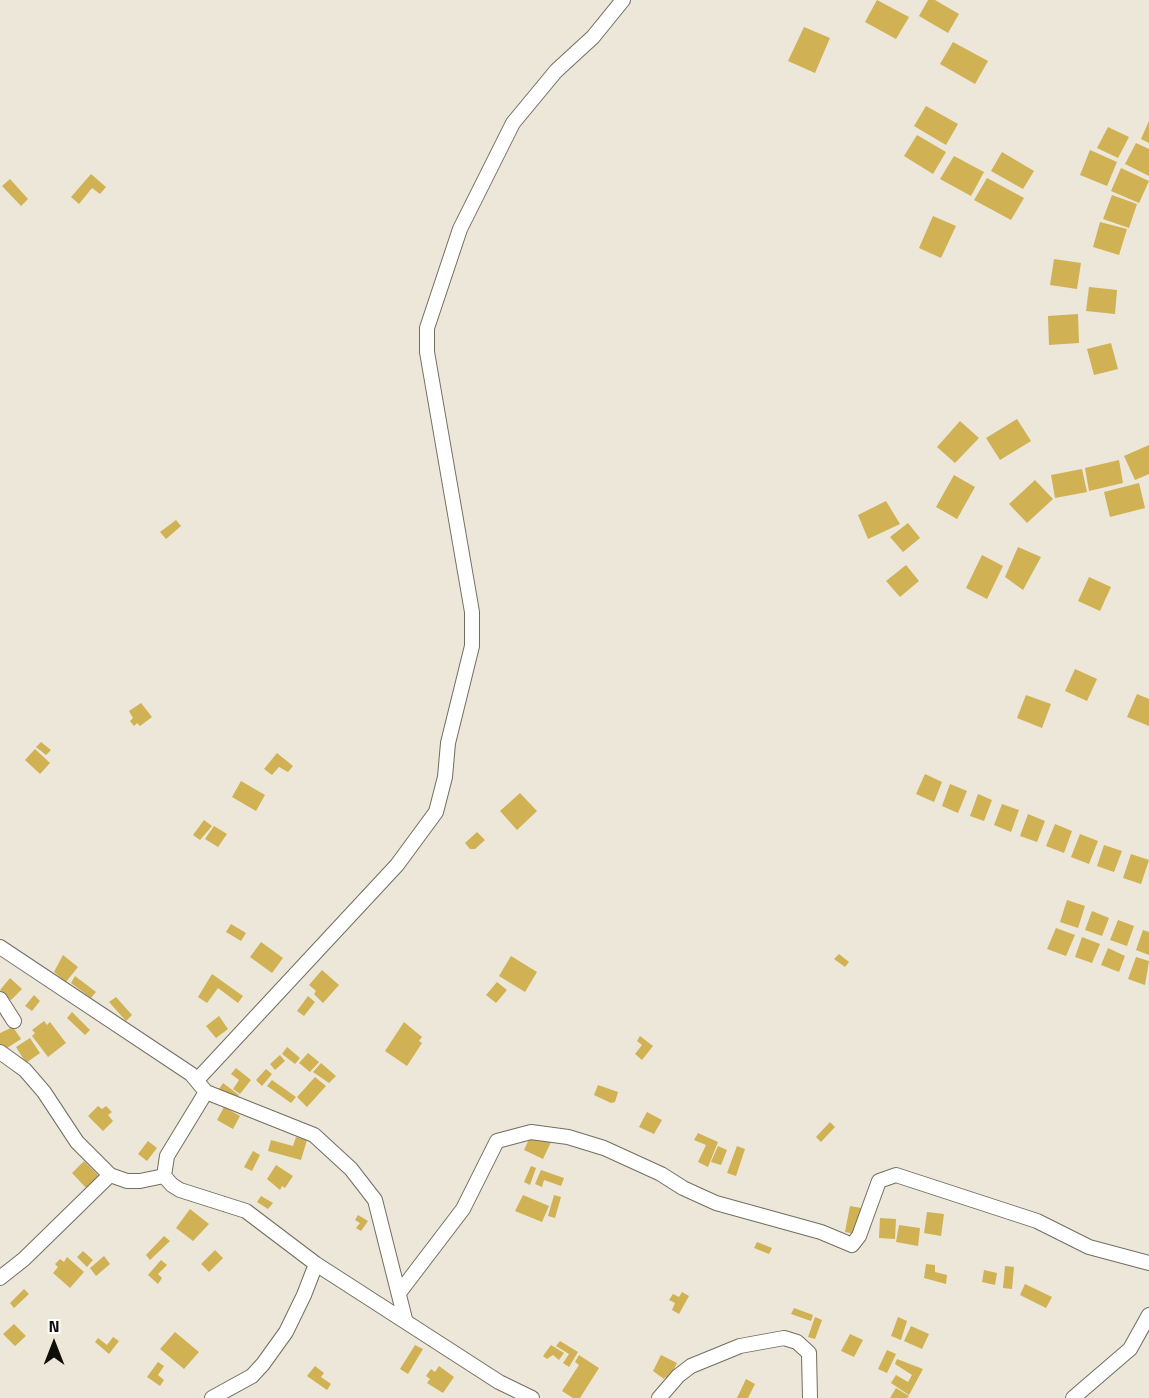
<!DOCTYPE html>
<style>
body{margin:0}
#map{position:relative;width:1149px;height:1398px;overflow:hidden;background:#ece7d8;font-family:"Titillium Web",sans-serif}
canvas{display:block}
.north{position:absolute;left:24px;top:1314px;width:60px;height:60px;-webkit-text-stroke:4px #fff;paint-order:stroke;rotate:0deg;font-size:16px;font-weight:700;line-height:24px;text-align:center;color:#0e0d08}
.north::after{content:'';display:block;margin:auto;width:21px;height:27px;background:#0e0d08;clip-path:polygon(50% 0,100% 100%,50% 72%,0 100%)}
</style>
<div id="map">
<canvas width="1149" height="1398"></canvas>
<div class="north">N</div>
</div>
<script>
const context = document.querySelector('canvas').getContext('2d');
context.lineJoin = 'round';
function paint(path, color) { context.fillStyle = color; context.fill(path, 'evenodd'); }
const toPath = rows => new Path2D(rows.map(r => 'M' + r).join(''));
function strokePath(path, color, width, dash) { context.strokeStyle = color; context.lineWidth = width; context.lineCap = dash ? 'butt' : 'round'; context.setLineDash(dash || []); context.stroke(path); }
paint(toPath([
 [877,0,909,17,896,39,865,22],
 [928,0,935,0,959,14,948,33,919,16],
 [804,27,830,38,815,73,788,61],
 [953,42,988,61,975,84,940,64],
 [926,106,958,124,946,145,914,126],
 [1149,121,1149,143,1141,139],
 [1108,127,1129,137,1118,158,1097,148],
 [917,135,946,152,933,174,904,156],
 [1136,143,1149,149,1149,176,1125,164],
 [1090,150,1117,162,1107,186,1080,175],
 [1002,152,1034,171,1023,189,991,171],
 [954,156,984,172,971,196,940,179],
 [1121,168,1149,181,1139,203,1111,191],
 [91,174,106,187,100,194,92,188,79,204,71,197],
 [987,178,1024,198,1011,220,974,200],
 [10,179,28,199,21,206,2,186],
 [1112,195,1137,204,1129,228,1103,219],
 [933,216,956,226,941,258,919,248],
 [1100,222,1127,229,1119,255,1093,247],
 [1054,259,1081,263,1077,289,1050,285],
 [1089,287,1117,290,1115,314,1086,311],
 [1078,314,1079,343,1049,345,1048,316],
 [1111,343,1118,369,1094,375,1087,349],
 [1017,419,1031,441,1000,460,986,438],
 [960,421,979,438,955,463,937,447],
 [1149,445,1149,474,1135,480,1124,456],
 [1119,460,1123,483,1089,491,1085,468],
 [1082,469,1087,492,1055,498,1051,475],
 [954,475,975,487,957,519,936,507],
 [1035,480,1053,499,1027,523,1009,504],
 [1139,483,1145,508,1110,517,1104,492],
 [886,501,900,524,868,539,858,515],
 [176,520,181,526,166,539,160,532],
 [908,523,920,538,903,552,890,537],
 [1018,547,1041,557,1023,590,1005,577],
 [982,555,1003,566,987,599,966,588],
 [906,565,919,581,900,597,886,581],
 [1089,577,1111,587,1100,611,1078,601],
 [1075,669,1097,679,1087,701,1065,691],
 [1137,694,1149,699,1149,726,1127,717],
 [1026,695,1051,704,1042,728,1017,718],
 [141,703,152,717,140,726,137,723,134,726,130,721,133,718,129,711],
 [41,742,51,750,46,755,36,747],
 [35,749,50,763,40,774,25,760],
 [277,753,293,766,288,772,279,767,272,775,264,769],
 [925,774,942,782,934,802,916,794],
 [241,781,265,795,256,811,232,797],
 [950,784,967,791,958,813,942,806],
 [520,793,537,811,517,830,500,811],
 [978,794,992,800,984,821,970,816],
 [1002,804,1019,810,1011,832,994,825],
 [1028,814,1045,821,1037,842,1020,836],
 [204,820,212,826,200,840,193,835],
 [1055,824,1072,831,1064,853,1046,846],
 [214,826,227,834,218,847,205,839],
 [477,832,485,840,475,849,470,849,465,843],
 [1080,834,1098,841,1089,864,1071,857],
 [1104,845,1122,851,1114,872,1097,866],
 [1131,854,1149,860,1141,884,1123,878],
 [1067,900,1085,906,1078,928,1060,922],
 [1092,911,1109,918,1102,936,1085,930],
 [1118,920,1134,926,1127,946,1110,940],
 [231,924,246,933,241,941,226,932],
 [1056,928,1075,935,1066,956,1047,949],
 [1143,930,1149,932,1149,955,1136,950],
 [1082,937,1100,944,1092,963,1075,957],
 [261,942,283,958,272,973,250,957],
 [1108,948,1125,956,1119,972,1101,965],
 [839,954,849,962,845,967,834,959],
 [63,955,78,967,66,982,54,972],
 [511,956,537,972,525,992,499,976],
 [1136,957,1149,961,1145,985,1128,979],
 [322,970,339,985,323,1003,314,994,316,991,309,985],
 [212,974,243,996,238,1003,218,988,207,1003,198,997],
 [75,976,96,992,91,998,71,983],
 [10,978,22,989,11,1000,0,990],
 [497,982,507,990,496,1003,486,995],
 [34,995,40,1001,32,1011,25,1006],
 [308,996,315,1002,304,1016,297,1011],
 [116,997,132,1015,126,1021,109,1002],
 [72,1012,90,1030,85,1035,67,1018],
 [219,1016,228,1029,216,1038,206,1026],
 [44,1021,47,1025,50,1022,66,1043,48,1057,32,1036,35,1033,32,1030],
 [404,1022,422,1037,419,1041,422,1043,407,1066,385,1051],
 [13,1027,21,1039,4,1050,0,1046,0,1033],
 [640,1036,653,1046,642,1060,635,1054,642,1045,637,1041],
 [30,1038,40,1053,26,1063,16,1047],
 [287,1047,300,1058,295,1064,282,1054],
 [308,1053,319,1062,310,1072,299,1063],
 [280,1055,285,1061,275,1070,270,1064],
 [321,1063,336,1076,329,1083,313,1072],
 [236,1068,251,1080,240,1094,233,1089,239,1080,231,1074],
 [266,1069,272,1074,262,1086,256,1080],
 [315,1077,326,1086,307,1107,297,1097],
 [272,1080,296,1097,291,1103,267,1086],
 [223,1083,239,1095,235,1101,219,1089],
 [598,1085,618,1092,615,1102,611,1103,594,1095],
 [98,1106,102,1109,106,1106,112,1112,108,1115,113,1121,103,1131,88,1116],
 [224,1107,240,1116,233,1129,217,1120],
 [647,1112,662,1120,654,1134,639,1127],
 [830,1122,835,1127,821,1142,816,1137],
 [698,1133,718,1142,708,1167,698,1162,706,1145,694,1140],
 [296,1137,307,1140,301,1160,268,1151,271,1140,293,1146],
 [530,1137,552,1140,543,1159,524,1150],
 [148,1141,157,1148,147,1161,138,1154],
 [718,1146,727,1150,721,1165,711,1162],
 [737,1146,745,1149,736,1176,727,1173],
 [253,1151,260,1155,252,1171,244,1167],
 [84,1161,101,1178,88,1190,72,1173],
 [276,1165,293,1176,285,1188,282,1186,280,1190,267,1179],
 [531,1166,536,1168,530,1185,524,1182],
 [541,1170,564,1178,561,1186,544,1180,542,1187,535,1184],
 [523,1195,549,1206,542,1222,515,1211],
 [554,1195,561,1197,555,1218,548,1216],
 [261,1196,273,1203,268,1209,257,1202],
 [850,1206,861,1208,856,1234,845,1232],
 [190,1209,209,1224,193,1241,176,1228],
 [927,1212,944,1214,941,1236,924,1233],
 [358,1215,368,1221,361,1231,356,1228,360,1223,355,1220],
 [880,1218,896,1219,895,1239,879,1238],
 [899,1225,920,1228,918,1246,896,1242],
 [164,1236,170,1241,150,1260,146,1255],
 [757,1242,772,1248,769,1254,754,1248],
 [215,1250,223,1258,209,1272,201,1264],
 [83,1251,93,1260,87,1267,77,1257],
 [104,1256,110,1264,96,1276,90,1268],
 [67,1257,84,1272,70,1288,53,1273,58,1267,55,1264,60,1259,64,1262],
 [161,1260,167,1265,158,1274,162,1278,158,1284,148,1275],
 [926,1264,935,1265,935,1272,947,1275,946,1284,924,1278],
 [1005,1266,1014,1267,1012,1289,1003,1288],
 [984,1270,997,1273,995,1285,982,1282],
 [1025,1284,1052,1297,1046,1308,1020,1295],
 [24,1289,29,1294,14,1308,10,1303],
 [682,1292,689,1296,679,1314,672,1310,675,1303,669,1300,673,1294,679,1297],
 [794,1308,813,1315,811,1321,791,1314],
 [815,1317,822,1320,815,1339,808,1337],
 [898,1317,907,1321,901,1340,891,1336],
 [14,1324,26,1336,15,1346,3,1334],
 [911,1326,929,1334,922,1349,904,1341],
 [175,1332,199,1352,184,1369,160,1349],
 [850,1334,863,1340,854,1357,841,1351],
 [113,1337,119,1341,109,1354,95,1342,98,1338,107,1345],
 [560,1341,578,1352,569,1367,563,1363,569,1354,556,1346],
 [415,1345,423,1349,408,1374,400,1369],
 [551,1345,564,1353,559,1360,553,1355,547,1359,543,1356],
 [887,1350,896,1354,887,1373,878,1369],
 [579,1355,599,1368,580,1398,573,1398,562,1391,579,1365,575,1362],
 [661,1355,677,1363,669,1379,665,1377,664,1379,653,1371],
 [897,1359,923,1369,909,1395,891,1383,896,1375,908,1382,912,1375,895,1364],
 [158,1362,164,1366,158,1375,164,1380,160,1386,147,1377],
 [315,1366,324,1373,321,1377,331,1384,327,1390,307,1376],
 [439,1366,454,1377,443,1393,427,1383,430,1379,426,1376,431,1369,435,1372],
 [746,1379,755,1384,748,1398,737,1398],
 [896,1388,909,1396,907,1398,890,1398]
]), '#d0b153');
const street = toPath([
 [0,947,191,1074,206,1092,167,1156,164,1176,172,1185,180,1190,246,1211,316,1264,499,1382,532,1398],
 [0,999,14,1021],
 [0,1052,25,1070,44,1092,77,1142,110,1175,127,1181,140,1181,164,1176],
 [197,1080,397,865,436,812,445,777,448,743,472,646,472,612,427,352,427,328,460,229,513,123,556,71,593,37,623,0],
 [206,1092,314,1135,351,1169,375,1200,405,1319],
 [0,1278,24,1259,110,1175],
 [399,1293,463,1209,497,1141,531,1132,568,1137,604,1148,661,1174,683,1188,716,1203,821,1232,852,1245,859,1236,879,1181,896,1175,1037,1221,1089,1247,1149,1263],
 [212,1398,252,1376,263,1364,286,1332,304,1295,316,1264],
 [659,1398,678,1376,691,1366,740,1346,784,1338,797,1342,809,1353,810,1398],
 [1073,1398,1130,1349,1149,1315]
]);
strokePath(street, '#726e60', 16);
strokePath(street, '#fff', 14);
</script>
